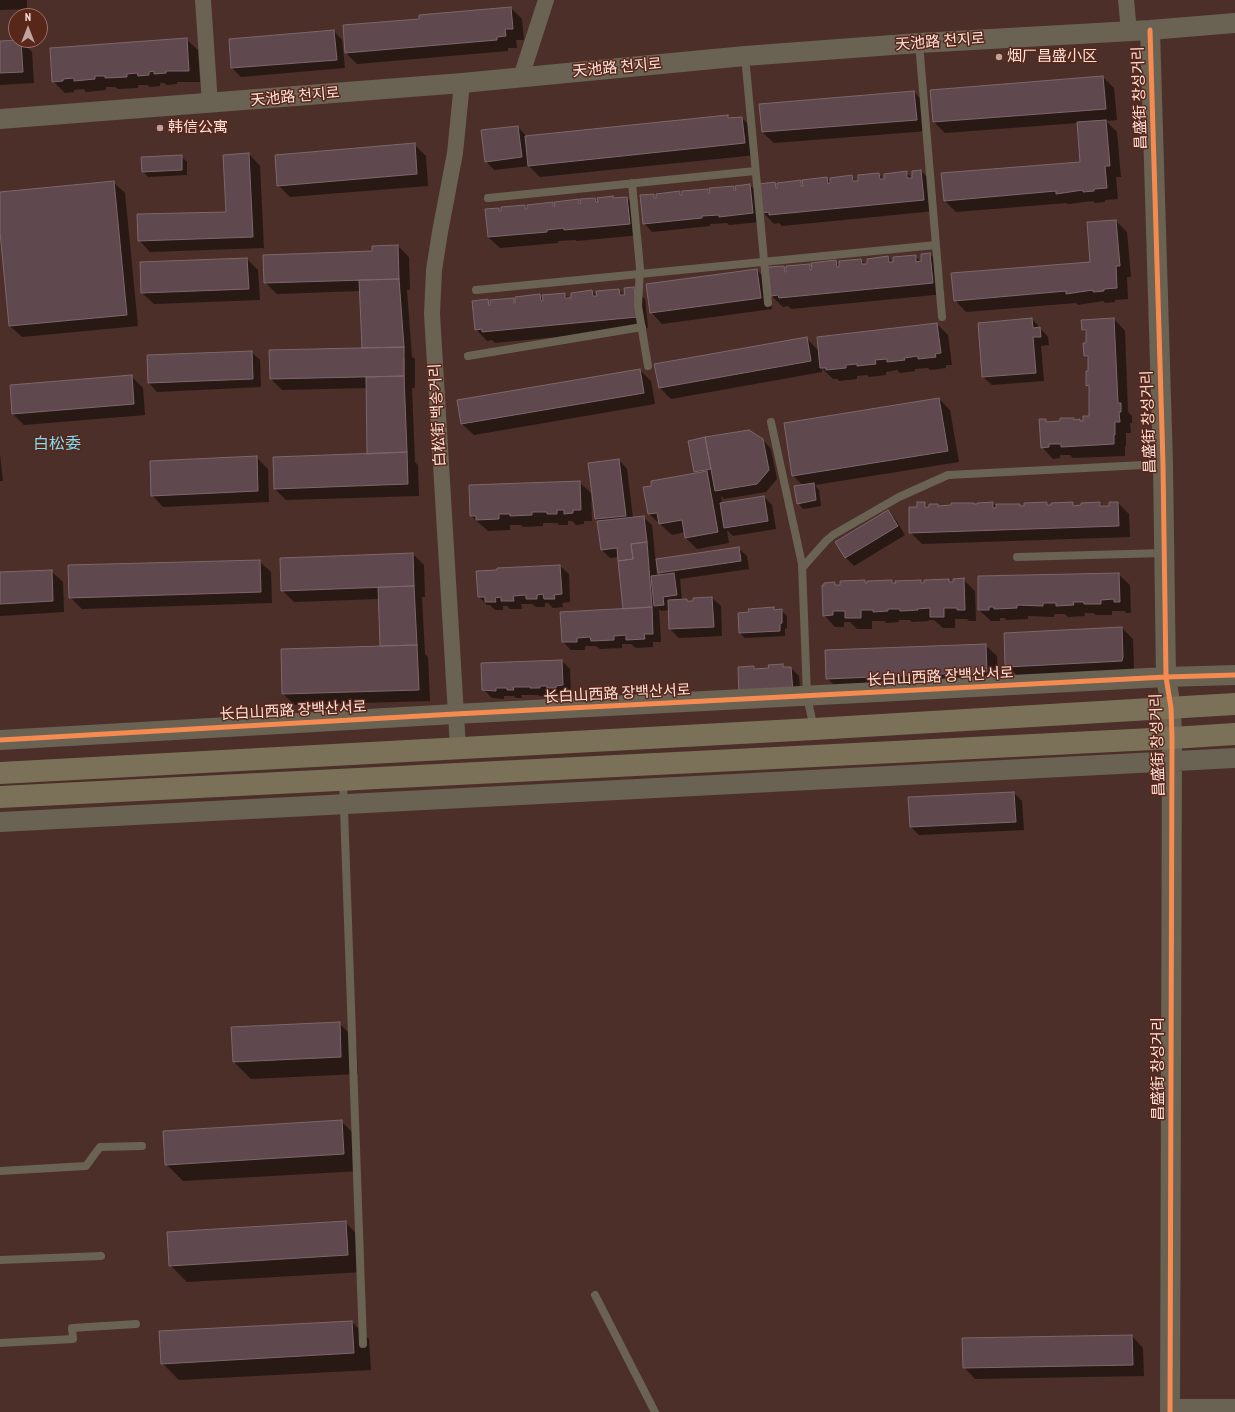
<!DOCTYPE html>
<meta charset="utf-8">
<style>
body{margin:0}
#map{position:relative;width:1235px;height:1412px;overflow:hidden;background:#4b2f28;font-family:"PT Sans Narrow",sans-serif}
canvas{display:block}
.north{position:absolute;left:8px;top:8px;width:40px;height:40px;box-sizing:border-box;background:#59271a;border:1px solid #9b7267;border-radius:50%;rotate:0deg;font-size:11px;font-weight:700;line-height:16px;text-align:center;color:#fde2db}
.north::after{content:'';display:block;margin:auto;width:14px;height:18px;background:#bfa39c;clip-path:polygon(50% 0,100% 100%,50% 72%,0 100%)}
</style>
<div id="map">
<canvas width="1235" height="1412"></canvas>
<div class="north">N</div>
</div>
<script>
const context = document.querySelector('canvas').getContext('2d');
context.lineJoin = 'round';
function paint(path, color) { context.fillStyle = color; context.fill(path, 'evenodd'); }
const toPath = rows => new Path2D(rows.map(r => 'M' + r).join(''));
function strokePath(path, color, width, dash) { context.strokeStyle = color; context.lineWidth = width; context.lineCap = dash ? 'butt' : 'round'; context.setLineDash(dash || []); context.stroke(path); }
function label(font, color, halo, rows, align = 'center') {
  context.font = font + ' "PT Sans Narrow","Noto Sans SC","Noto Sans KR",sans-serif'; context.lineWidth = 3; context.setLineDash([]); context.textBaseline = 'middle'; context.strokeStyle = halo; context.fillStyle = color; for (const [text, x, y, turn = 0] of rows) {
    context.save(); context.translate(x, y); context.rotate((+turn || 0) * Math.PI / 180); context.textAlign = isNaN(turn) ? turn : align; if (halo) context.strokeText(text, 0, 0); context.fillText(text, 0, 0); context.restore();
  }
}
paint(toPath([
 [0,0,27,0,27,9,0,10],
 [511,8,522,19,524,40,516,40,517,48,508,48,508,51,357,64,346,53,420,20],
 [334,31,342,40,345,68,241,77,232,68,230,40],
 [186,39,198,50,200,82,177,82,177,84,167,85,164,83,160,83,160,86,150,87,147,85,138,85,138,88,118,89,115,87,106,87,106,90,86,92,84,89,74,90,74,92,65,93,53,81],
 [21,41,32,52,34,83,0,85,0,42],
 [1103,77,1114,88,1117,120,1106,121,1117,132,1121,177,1116,177,1118,199,1105,200,1105,202,1095,203,1093,201,1068,204,1066,203,956,212,944,200,1081,163,1078,123,945,133,934,122],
 [914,92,925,103,928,131,774,143,762,132],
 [727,116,730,119,742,118,753,129,756,155,540,177,529,166,494,170,486,161,518,127,527,137],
 [414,144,426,156,428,186,290,197,278,185],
 [249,154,260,166,264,248,150,252,139,240,228,213],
 [181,156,187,162,187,175,148,177,143,171],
 [921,171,932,182,935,211,782,226,779,223,774,224,763,212,775,183,778,187,800,181,803,185,827,178,831,183,852,177,857,182,879,174,885,181,906,172,913,179],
 [113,182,125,193,138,326,22,337,10,326,0,221,0,193],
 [750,185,759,194,761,222,729,225,727,223,710,224,710,226,652,232,644,223,653,195,658,199,680,193,684,196,708,190,711,193,734,187,737,190],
 [613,197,615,199,627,198,638,209,641,235,577,241,575,240,558,241,558,243,500,248,488,237,498,209,503,213,525,206,529,210,552,203,556,207,579,201,582,204,595,199,599,203],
 [1116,221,1127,232,1131,277,1127,277,1128,299,1115,300,1115,302,1105,303,1103,301,1078,305,1076,303,966,312,955,300,1091,263],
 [398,246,409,257,410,290,407,290,412,357,415,359,415,388,412,388,415,462,418,465,419,496,286,500,275,489,368,455,367,388,282,390,271,379,365,349,360,291,277,294,265,282],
 [403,358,405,358,405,381,403,382],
 [930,254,941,265,944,294,791,309,788,306,783,307,770,294,772,309,662,324,651,312,757,270,768,282,784,267,787,270,809,265,812,268,836,262,840,266,861,260,866,265,888,257,894,264,915,256,922,263],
 [247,259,258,270,260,300,154,304,142,293],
 [633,288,645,299,648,328,495,343,492,340,487,341,476,329,488,301,491,304,513,299,516,302,540,295,544,300,564,294,570,299,592,291,598,298,619,290,626,297],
 [1032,319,1048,337,1049,345,1041,346,1044,381,992,385,983,377],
 [1114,319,1125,331,1128,412,1132,416,1132,423,1130,423,1131,433,1126,433,1126,446,1125,446,1125,456,1073,458,1070,455,1060,455,1060,458,1053,459,1042,447,1045,420,1048,423,1061,422,1073,419,1081,422,1084,422,1090,417,1090,388,1087,385,1089,372,1089,360,1085,356,1087,344,1087,334,1083,330,1082,321],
 [937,324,948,335,952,365,946,365,946,368,930,370,928,368,915,369,915,371,900,373,897,370,886,372,886,375,869,377,867,375,857,376,857,379,839,381,837,379,833,379,822,368,822,372,671,399,659,387,807,339,819,351],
 [251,352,260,360,261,387,157,392,149,383,148,356],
 [640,370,651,381,655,404,474,435,462,424],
 [131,376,143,388,145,415,24,425,13,414],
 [939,399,950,410,959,462,815,485,819,490,821,506,803,509,798,503,803,486,793,475],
 [763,440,771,449,777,479,766,492,724,499,721,496,722,503,764,497,772,505,776,529,733,536,727,530,729,543,697,549,686,538,685,532,672,535,649,514,697,474,695,472],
 [0,454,3,481,0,481],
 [256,457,268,469,269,502,163,507,152,495],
 [619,460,627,469,633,518,643,517,652,525,657,576,662,576,659,572,738,548,747,556,749,569,680,579,682,600,694,601,694,599,712,598,721,606,722,636,679,638,670,629,669,610,661,611,659,609,661,642,653,642,653,647,636,648,631,644,622,644,622,648,600,649,596,646,585,646,585,650,571,650,563,642,624,610,618,557,610,558,602,550,598,521,596,519],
 [579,482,591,493,592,521,584,521,584,524,576,525,572,521,568,521,568,525,559,525,557,523,543,523,543,526,523,527,521,525,510,525,510,530,488,531,471,516],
 [924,503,930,509,937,505,940,507,975,505,993,503,997,507,1019,505,1021,507,1047,503,1050,506,1072,503,1076,507,1100,503,1104,507,1110,507,1118,503,1129,514,1130,537,922,544,910,532,918,508],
 [888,511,896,520,905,535,854,566,846,558,836,542],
 [413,554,424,565,425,597,422,597,425,654,428,657,430,701,295,705,283,694,382,647,381,645,379,599,294,602,282,590],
 [259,561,271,572,272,603,82,609,70,597],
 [560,566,569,574,570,602,562,603,563,607,553,608,548,603,545,603,545,607,536,607,532,604,521,604,522,609,510,609,507,606,503,606,503,610,495,610,490,605,487,605,479,597,498,571,498,569],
 [51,571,63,582,64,612,0,616,0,573],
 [1118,574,1130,585,1131,613,1126,613,1124,611,1112,611,1112,615,1096,615,1093,613,1084,613,1085,616,1068,617,1065,614,1054,614,1054,617,1028,616,1028,619,1006,620,1005,618,1000,618,1000,621,991,621,979,610,979,577],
 [963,579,975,591,976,621,969,621,967,619,955,619,955,628,943,628,934,620,928,620,929,621,912,622,910,620,899,620,899,622,886,623,884,621,872,621,872,629,857,629,850,622,844,622,844,627,835,627,824,615,834,583,837,586,864,581,868,585,868,582,892,581,895,584,921,581,924,584,948,580,951,583],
 [773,608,776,610,781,610,787,616,787,628,785,629,785,636,745,638,740,633,750,613],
 [1122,628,1133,639,1134,668,1133,672,1020,678,1008,667],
 [985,645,997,656,998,683,839,690,827,678],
 [562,661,570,669,571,693,564,694,564,696,557,696,554,694,548,694,548,696,540,696,538,695,521,695,522,698,516,698,514,696,504,696,504,699,492,698,483,689],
 [782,665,786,668,791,668,799,676,801,700,749,703,754,667,757,670,770,669],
 [1014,793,1022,801,1024,830,919,835,911,827],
 [339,1023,356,1040,358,1074,251,1079,234,1062],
 [341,1121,358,1138,360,1171,183,1181,166,1164],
 [345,1222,362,1239,364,1272,187,1282,170,1265],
 [352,1322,369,1339,371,1370,179,1380,162,1363],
 [1132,1336,1143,1348,1144,1376,975,1379,964,1367]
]), '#0007');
const building = toPath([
 [511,7,513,29,505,29,506,36,497,37,497,40,345,53,343,25,419,19,419,15,511,7],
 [334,30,337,60,231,68,229,39,334,30],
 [187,38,189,71,166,71,166,73,154,74,154,71,149,72,149,75,138,76,137,73,127,74,127,77,105,78,105,76,95,76,95,79,74,81,74,78,63,79,63,81,52,82,50,48,187,38],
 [21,40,23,72,0,73,0,41,21,40],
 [1103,76,1106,109,933,122,930,90,1103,76],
 [914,91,917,120,762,132,759,104,914,91],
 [728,115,728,118,742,117,745,143,528,166,525,136,728,115],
 [1106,120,1110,166,1105,166,1107,188,1094,189,1094,191,1083,192,1083,190,1056,194,1056,191,944,201,941,173,1080,162,1077,122,1106,120],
 [518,126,522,157,485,162,481,130,518,126],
 [415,143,417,174,277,186,275,155,415,143],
 [249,153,253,237,138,241,137,214,226,212,223,155,249,153],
 [182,155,182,170,142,172,141,157,182,155],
 [921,170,924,200,769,215,769,212,762,213,759,184,775,182,776,188,777,188,777,183,801,180,801,186,803,186,802,180,827,177,828,184,830,183,830,178,852,175,853,181,858,181,858,175,879,173,880,179,884,179,884,174,907,171,907,178,912,178,912,171,921,170],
 [114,181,127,315,9,326,0,232,0,192,114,181],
 [750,184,753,213,719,217,719,215,702,216,702,218,643,224,640,195,654,194,654,198,656,198,656,194,680,191,680,195,682,195,682,191,708,189,708,193,710,193,709,188,734,186,734,190,736,190,735,186,750,184],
 [613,196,613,198,627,197,630,224,564,230,564,228,547,230,547,232,488,237,485,209,499,208,499,211,501,211,501,207,525,205,525,209,527,209,527,205,553,202,553,206,555,206,554,202,579,199,579,204,581,203,580,199,595,198,596,202,598,202,597,198,613,196],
 [1116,220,1120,266,1116,266,1117,288,1104,289,1104,291,1093,292,1093,290,1066,294,1066,291,954,301,951,273,1090,262,1087,222,1116,220],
 [398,245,399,279,264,283,263,255,372,251,372,246,398,245],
 [930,253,933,283,779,298,778,295,771,296,768,267,784,266,785,272,786,272,786,266,810,264,810,270,812,269,811,263,836,260,837,267,839,267,839,261,861,259,862,264,867,264,867,259,888,256,889,262,893,262,893,257,916,255,916,262,921,261,921,254,930,253],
 [247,258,249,289,141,293,140,262,247,258],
 [757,269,761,298,650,313,646,284,757,269],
 [399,279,404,347,362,348,359,280,399,279],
 [634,287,637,317,482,332,482,329,475,330,472,301,488,299,489,306,490,305,490,300,514,298,514,303,515,303,515,297,540,294,541,301,543,301,542,295,565,293,565,298,571,298,571,293,592,290,593,296,597,296,596,291,619,289,620,295,625,295,624,288,634,287],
 [1032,318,1033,328,1040,327,1041,337,1033,337,1036,373,982,377,978,323,1032,318],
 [1114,318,1118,403,1121,403,1121,412,1119,412,1120,422,1115,422,1115,435,1114,435,1114,444,1061,447,1061,444,1049,444,1049,447,1041,448,1039,419,1046,419,1046,422,1060,421,1060,418,1074,418,1074,420,1080,419,1080,421,1083,421,1083,416,1089,416,1089,385,1086,386,1086,371,1088,371,1088,356,1084,356,1083,343,1086,343,1086,330,1082,330,1081,320,1114,318],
 [937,323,941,353,935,354,936,357,918,359,918,356,904,358,905,360,887,362,887,359,875,360,876,364,857,366,857,364,846,365,846,368,826,370,826,368,820,368,817,337,937,323],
 [807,337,811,361,659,388,654,364,807,337],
 [404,347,404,376,270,379,269,350,404,347],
 [252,351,253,379,148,383,147,355,252,351],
 [640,369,644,393,461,424,457,400,640,369],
 [132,375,134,404,12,414,10,385,132,375],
 [404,376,407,452,367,454,366,377,404,376],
 [939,398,948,451,792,476,784,423,939,398],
 [749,430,763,439,769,470,757,484,715,491,705,437,749,430],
 [705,437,711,469,694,472,688,441,705,437],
 [407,452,408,484,274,489,273,457,407,452],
 [257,456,258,491,151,496,150,461,257,456],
 [619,459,626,516,595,519,588,463,619,459],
 [707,471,718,532,685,538,682,520,659,524,657,513,648,514,643,487,651,486,651,481,707,471],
 [580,481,581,510,573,510,573,513,564,514,564,510,557,510,557,514,547,514,547,512,532,512,532,515,510,516,510,514,499,514,499,519,476,520,476,516,470,516,469,485,580,481],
 [814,483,816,500,797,504,794,486,814,483],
 [764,496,768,521,724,528,720,503,764,496],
 [917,502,925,502,925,507,929,507,929,504,938,504,938,506,951,505,951,503,974,503,974,504,977,504,977,503,993,502,993,508,996,508,996,504,1020,504,1020,506,1024,506,1024,503,1047,502,1047,505,1051,505,1051,503,1073,502,1073,506,1081,505,1081,503,1100,502,1100,506,1109,506,1109,502,1118,502,1119,526,909,533,909,507,917,507,917,502],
 [888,510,898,526,845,558,835,542,888,510],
 [644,516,647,542,631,544,633,559,618,561,617,548,601,550,597,521,644,516],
 [647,542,652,607,623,609,618,561,633,559,631,544,647,542],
 [739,547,741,561,658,573,656,559,739,547],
 [413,553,414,586,281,591,280,558,413,553],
 [260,560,261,592,69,598,68,565,260,560],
 [560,565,562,594,554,595,555,599,544,599,543,594,537,595,537,599,526,599,526,595,513,596,514,601,501,601,501,597,495,598,496,602,485,602,485,597,478,597,476,571,497,570,497,568,560,565],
 [52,570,53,601,0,604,0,572,52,570],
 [674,573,677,595,663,597,664,605,654,606,651,576,674,573],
 [1119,573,1120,602,1114,602,1114,599,1101,600,1101,604,1084,604,1084,602,1073,602,1074,605,1056,606,1056,603,1043,603,1043,606,1017,605,1017,608,994,609,994,607,989,607,989,610,978,610,978,576,1119,573],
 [964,578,965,610,957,610,957,608,944,608,944,617,930,617,930,608,917,609,918,610,900,611,900,609,888,609,888,611,873,612,873,610,861,610,861,618,845,618,845,611,833,611,833,615,823,616,822,585,824,585,824,583,835,582,835,585,840,585,840,581,865,580,865,583,867,583,867,581,892,580,892,583,896,583,895,581,921,580,921,583,924,583,924,580,949,579,949,582,953,582,953,579,964,578],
 [414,586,417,645,380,646,378,587,414,586],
 [712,597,714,627,669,629,668,600,687,599,687,601,693,601,693,598,712,597],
 [652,607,653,634,644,634,645,639,626,640,626,635,614,636,614,640,591,641,590,637,577,638,577,642,562,642,560,612,652,607],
 [774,607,774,610,782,609,782,623,780,624,780,631,739,633,738,613,749,612,748,609,774,607],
 [1122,627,1123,657,1122,661,1007,667,1005,664,1004,633,1122,627],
 [986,644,987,672,826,679,825,650,986,644],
 [417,645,419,690,282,694,281,649,417,645],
 [562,660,563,685,556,686,556,688,547,688,547,686,540,686,540,688,530,688,530,687,513,687,514,690,507,690,507,688,496,688,496,691,482,690,481,663,562,660],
 [783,664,783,667,791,667,793,692,739,695,738,667,754,666,754,669,769,668,768,665,783,664],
 [1014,792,1016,822,910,827,908,797,1014,792],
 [340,1022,341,1057,233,1062,231,1027,340,1022],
 [342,1120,344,1154,165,1165,163,1131,342,1120],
 [346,1221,348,1255,169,1266,167,1232,346,1221],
 [352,1321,354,1353,161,1364,159,1331,352,1321],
 [1132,1335,1133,1365,963,1368,962,1338,1132,1335]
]);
paint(building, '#60494e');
strokePath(building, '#7c676b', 1);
strokePath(toPath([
 [919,43,942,317],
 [745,56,768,303],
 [632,183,640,268,638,306,648,366],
 [488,198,755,171],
 [476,290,936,245],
 [468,356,642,327],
 [771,422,802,564,807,696,814,729],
 [1017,557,1164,553],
 [802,568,826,541,833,535,899,497,948,475,1163,464],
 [343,781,363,1344],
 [0,1171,86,1166,100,1147,142,1146],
 [0,1260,101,1256],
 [595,1295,655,1412],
 [0,1343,73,1339,72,1328,136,1324]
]), '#6a6252', 8);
strokePath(toPath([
 [203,0,210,104],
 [1126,0,1129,31],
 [521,77,546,0],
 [458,748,432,314,434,270,440,232,455,153,462,83],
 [1170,1407,1235,1407]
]), '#6a6252', 16);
strokePath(toPath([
 [1150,30,1163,464,1166,677,1171,708,1172,738,1170,1412],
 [0,119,462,83,745,56,919,43,1150,30,1235,23],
 [0,740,455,714,1166,677,1235,675],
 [0,822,1235,758]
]), '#6a6252', 20);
strokePath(toPath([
 [0,773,814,729,1235,704],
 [0,797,1172,738,1235,734]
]), '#7b7159', 22);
strokePath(toPath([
 [1150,30,1163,464,1166,677,1171,708,1172,738,1170,1412],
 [0,740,455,714,1166,677,1235,675]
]), '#f68b52', 5);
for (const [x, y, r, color] of [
 [999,57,4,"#bfa39c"],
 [160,128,4,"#bfa39c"]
]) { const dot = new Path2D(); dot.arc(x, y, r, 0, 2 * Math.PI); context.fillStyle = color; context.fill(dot); strokePath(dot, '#59271a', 1.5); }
label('15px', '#fde2db', '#59271a', [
 ["天池路 천지로",940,42,-4],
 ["天池路 천지로",617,68,-5],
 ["天池路 천지로",295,97,-5],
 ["昌盛街 창성거리",1140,98,-92],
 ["白松街 백송거리",438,415,-93],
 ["昌盛街 창성거리",1149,422,-92],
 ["长白山西路 장백산서로",940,677,-3],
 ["长白山西路 장백산서로",617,694,-3],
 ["长白山西路 장백산서로",293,711,-3],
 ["昌盛街 창성거리",1158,745,-92],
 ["昌盛街 창성거리",1159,1069,-90]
]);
label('15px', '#fde2db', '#59271a', [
 ["烟厂昌盛小区",1007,57],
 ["韩信公寓",168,128]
], 'left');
label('16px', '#7bdff7', '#59271a', [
 ["白松委",57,444]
]);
</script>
